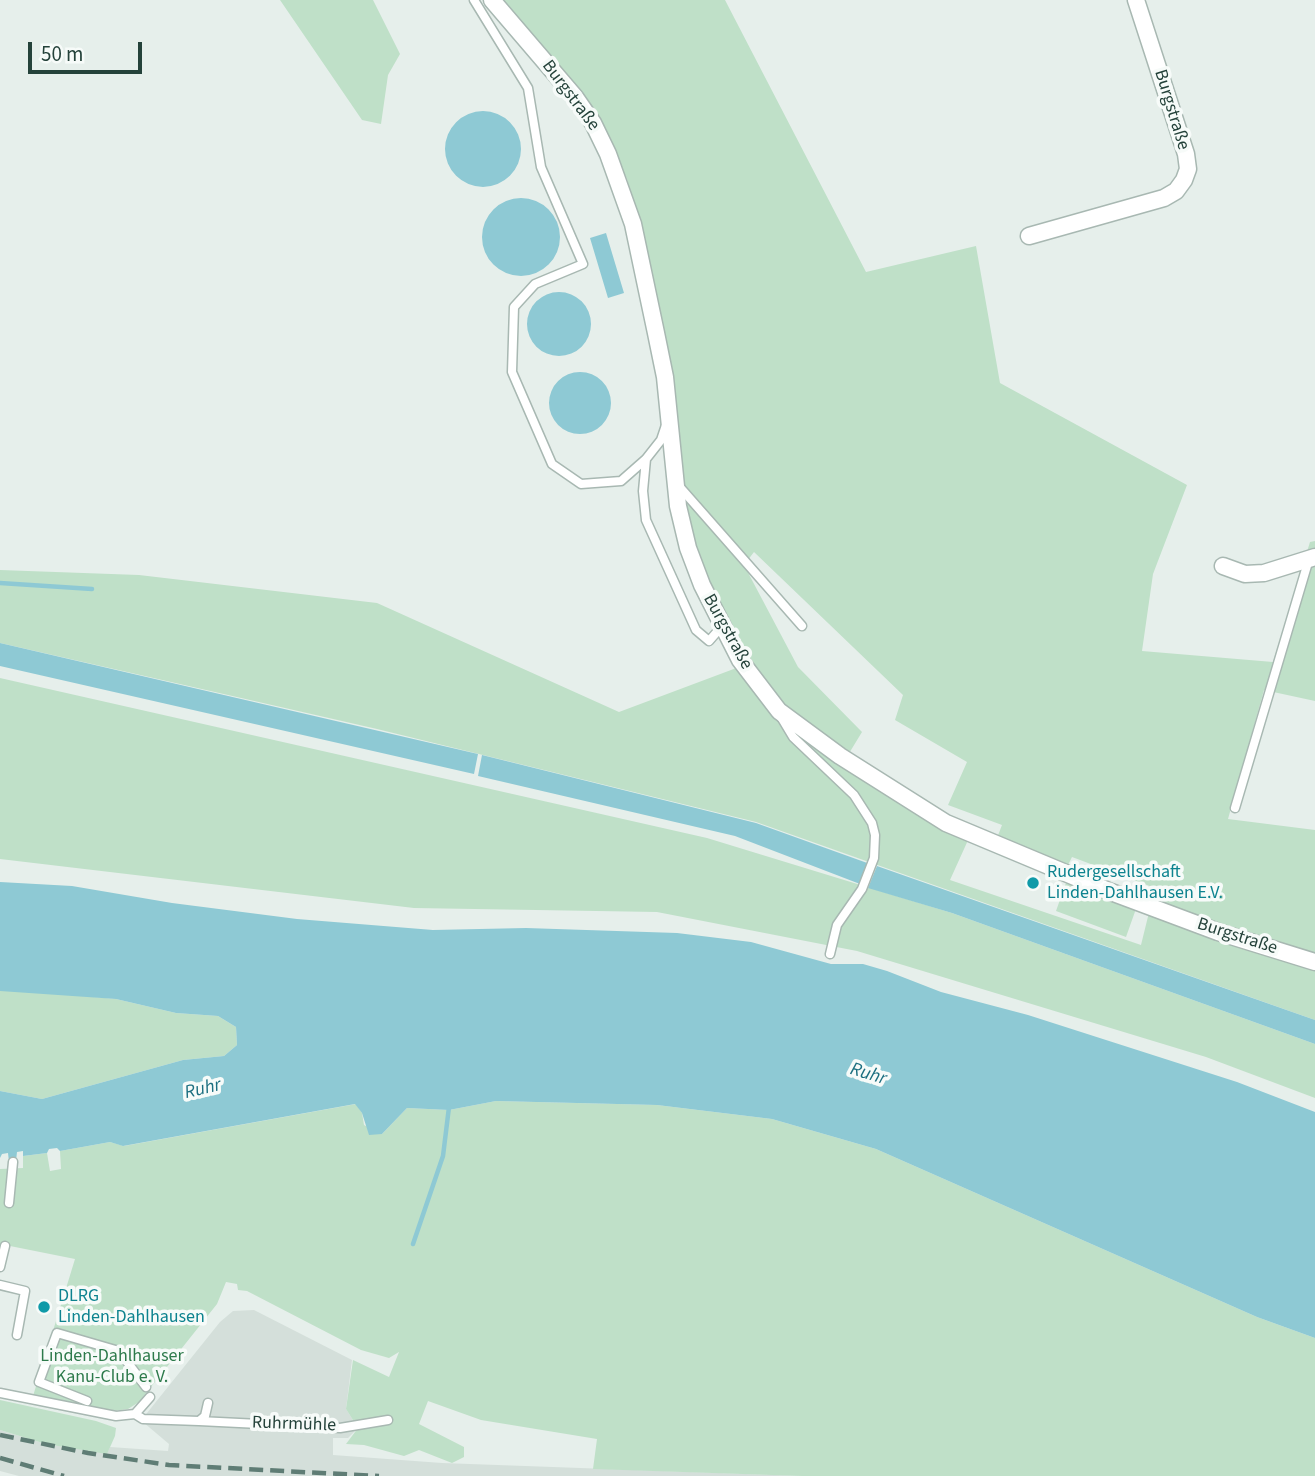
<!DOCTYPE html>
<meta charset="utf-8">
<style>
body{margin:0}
#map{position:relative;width:1315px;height:1476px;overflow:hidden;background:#e6efeb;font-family:"Source Sans 3",sans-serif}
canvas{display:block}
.scale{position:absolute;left:28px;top:42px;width:114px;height:32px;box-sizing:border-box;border:4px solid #24423a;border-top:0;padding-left:9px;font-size:21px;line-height:24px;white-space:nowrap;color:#24423a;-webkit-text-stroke:5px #f7fbf9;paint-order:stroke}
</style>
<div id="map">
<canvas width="1315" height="1476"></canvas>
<div class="scale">50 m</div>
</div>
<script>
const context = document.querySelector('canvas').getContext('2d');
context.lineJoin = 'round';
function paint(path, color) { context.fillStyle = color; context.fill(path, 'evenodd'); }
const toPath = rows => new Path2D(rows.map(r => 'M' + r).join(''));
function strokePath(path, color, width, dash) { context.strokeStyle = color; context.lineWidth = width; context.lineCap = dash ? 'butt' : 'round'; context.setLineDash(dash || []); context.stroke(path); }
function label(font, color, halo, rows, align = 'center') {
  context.font = font + ' "Source Sans 3",sans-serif'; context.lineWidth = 7; context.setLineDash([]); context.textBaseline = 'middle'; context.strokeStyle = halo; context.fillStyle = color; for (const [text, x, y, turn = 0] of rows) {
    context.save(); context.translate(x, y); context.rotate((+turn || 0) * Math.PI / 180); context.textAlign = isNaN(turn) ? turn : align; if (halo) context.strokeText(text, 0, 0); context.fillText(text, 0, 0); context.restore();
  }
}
paint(toPath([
 [254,1310,352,1360,346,1409,358,1428,348,1438,333,1438,333,1455,442,1463,802,1476,19,1476,0,1471,0,1430,46,1444,107,1453,110,1447,168,1451,169,1444,143,1422,147,1413,220,1322,233,1311]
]), '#d4dfda');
paint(toPath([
 [280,0,373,0,400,54,388,75,381,124,362,120],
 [499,0,725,0,866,272,976,246,1000,383,1187,485,1153,574,1142,651,1273,662,1310,542,1315,541,1315,701,1264,690,1228,819,1315,830,1315,1020,756,822,377,729,0,643,0,570,139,575,377,603,619,712,739,667,697,568,679,480,674,381,627,179,616,157],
 [754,552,903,695,895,720,967,762,948,805,1002,825,997,838,1067,867,1072,857,1155,888,1141,945,950,880,969,838,848,755,862,732,798,667,744,565],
 [0,678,707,838,952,913,1315,1044,1315,1098,1206,1057,857,951,657,912,414,908,0,859],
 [1067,880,1137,906,1126,937,1056,911],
 [16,990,116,999,176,1013,218,1016,236,1027,237,1045,224,1056,183,1060,42,1099,0,1091,0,991],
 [496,1101,657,1105,772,1119,876,1149,1257,1317,1315,1338,1315,1476,802,1476,593,1469,597,1439,481,1420,428,1401,419,1424,464,1447,464,1457,452,1463,419,1450,404,1456,364,1445,346,1444,358,1428,346,1409,353,1360,389,1377,399,1352,389,1358,361,1350,247,1291,238,1290,237,1284,226,1282,217,1304,139,1402,128,1409,113,1411,33,1396,75,1259,0,1244,0,1169,23,1168,23,1156,47,1153,50,1171,61,1169,60,1151,110,1142,124,1146,356,1104,362,1113,364,1125,382,1134,407,1108,449,1110],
 [0,1400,96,1421,116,1428,115,1436,107,1454,46,1444,0,1430]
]), '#bfe0c8');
paint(toPath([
 '445 149a38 38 0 1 1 76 0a38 38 0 1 1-76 0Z',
 '482 237a39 39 0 1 1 78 0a39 39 0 1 1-78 0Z',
 [606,233,624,293,608,298,590,238],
 '527 324a32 32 0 1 1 64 0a32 32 0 1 1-64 0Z',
 '549 403a31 31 0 1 1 62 0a31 31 0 1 1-62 0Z',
 [0,643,478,754,474,774,0,666],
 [482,755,756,823,870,864,860,884,735,836,478,776],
 [877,866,1315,1020,1315,1044,952,913,868,888],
 [0,882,72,886,172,903,297,919,433,930,526,928,677,933,751,942,831,964,863,964,887,971,941,992,1028,1015,1237,1082,1315,1112,1315,1338,1257,1317,876,1149,772,1119,657,1105,496,1101,449,1110,407,1108,382,1134,369,1135,362,1113,355,1104,123,1146,110,1142,60,1151,57,1148,49,1149,47,1153,23,1156,23,1151,17,1152,16,1161,9,1162,8,1153,2,1154,0,1158,0,1091,42,1099,183,1060,224,1056,237,1045,236,1027,218,1016,176,1013,116,999,0,991]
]), '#8ec9d4');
strokePath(toPath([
 [0,583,92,589],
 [413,1244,443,1156,449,1107]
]), '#8ec9d4', 4.5);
const lane = toPath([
 [474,0,528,88,541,167,583,264,535,284,514,307,512,372,552,464,581,484,621,481,646,459,661,440,666,425],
 [646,459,643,491,646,520,696,630,709,641,723,625],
 [678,485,802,626],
 [781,717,793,737,854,795,872,823,875,835,874,858,862,889,837,925,830,954],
 [1235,808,1309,559],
 [9,1203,13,1162],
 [0,1267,5,1246],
 [0,1285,25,1291,17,1335],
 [0,1393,116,1416,135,1414,150,1397],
 [87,1401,39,1382,57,1333,119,1351,146,1387],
 [135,1414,143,1419,199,1421,205,1416,208,1403],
 [199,1421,340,1428,388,1420]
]);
const street = toPath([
 [492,0,575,97,593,123,608,154,633,224,656,333,665,377,678,506,688,548,702,585,740,660,779,711,840,756,946,823,1111,892,1218,932,1315,962],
 [1029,236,1164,198,1176,191,1184,180,1188,169,1186,154,1136,0],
 [1223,566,1245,574,1264,573,1315,557]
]);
strokePath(lane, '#a8b8b2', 11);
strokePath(street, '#a8b8b2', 19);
strokePath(lane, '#fff', 8);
strokePath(street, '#fff', 16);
strokePath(toPath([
 [0,1435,88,1453,169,1465,379,1476],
 [0,1458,64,1476]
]), '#5f7d75', 4.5, [14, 7]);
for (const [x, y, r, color] of [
 [1033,883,7,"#0f9aa8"],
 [44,1307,7,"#0f9aa8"]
]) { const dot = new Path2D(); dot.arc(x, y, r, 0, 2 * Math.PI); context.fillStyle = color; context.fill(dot); strokePath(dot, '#f7fbf9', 2.5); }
label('18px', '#24423a', '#f7fbf9', [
 ["Burgstraße",570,96,53],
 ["Burgstraße",1171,110,73],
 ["Burgstraße",727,632,61],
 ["Burgstraße",1237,937,18],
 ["Ruhrmühle",294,1425,2]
]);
label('18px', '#0d838f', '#f7fbf9', [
 ["Rudergesellschaft",1047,873],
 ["Linden-Dahlhausen E.V.",1047,894],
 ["DLRG",58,1297],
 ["Linden-Dahlhausen",58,1318]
], 'left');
label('18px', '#2d7a4b', '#f7fbf9', [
 ["Linden-Dahlhauser",112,1357],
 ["Kanu-Club e. V.",112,1378]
]);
label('italic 19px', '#1c6f80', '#f7fbf9', [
 ["Ruhr",868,1075,17],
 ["Ruhr",203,1090,-13]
]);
</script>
